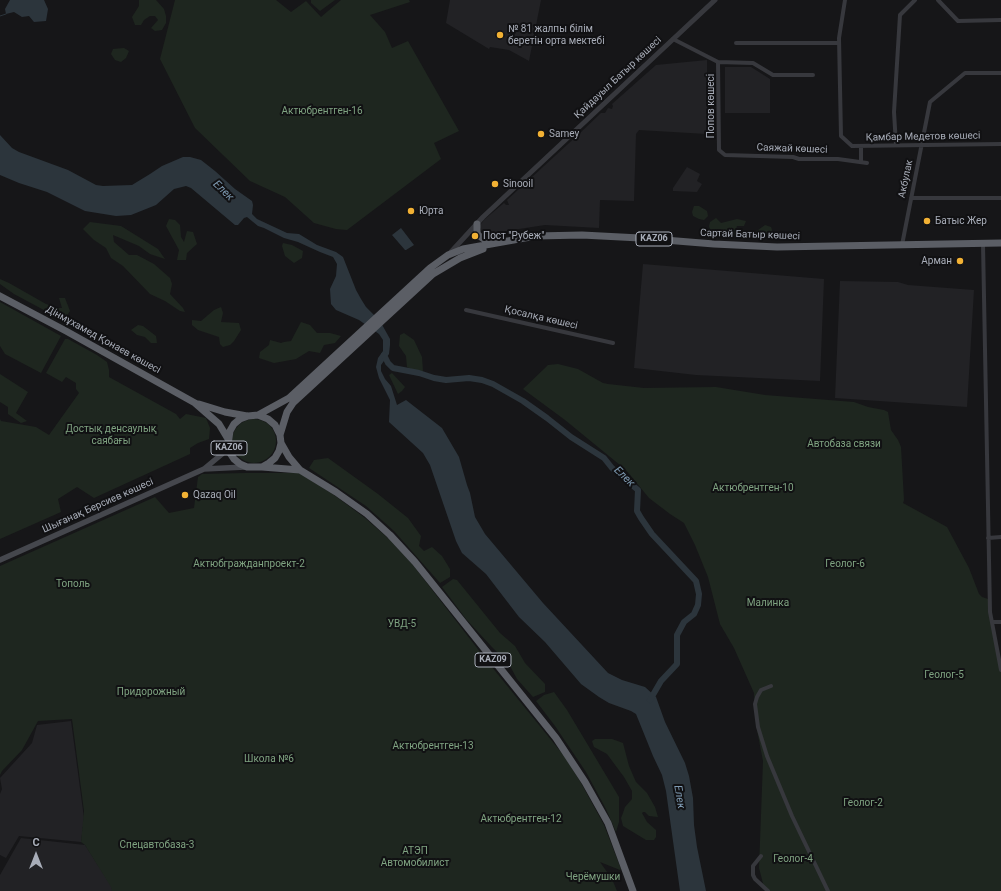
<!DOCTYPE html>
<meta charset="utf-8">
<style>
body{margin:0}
#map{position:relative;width:1001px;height:891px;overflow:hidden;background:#161618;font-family:Roboto,sans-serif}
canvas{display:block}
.north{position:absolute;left:16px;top:835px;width:40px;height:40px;-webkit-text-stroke:3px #111113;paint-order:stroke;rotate:0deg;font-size:11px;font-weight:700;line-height:16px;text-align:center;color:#a8adb8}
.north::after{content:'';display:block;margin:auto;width:14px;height:18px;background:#a8adb8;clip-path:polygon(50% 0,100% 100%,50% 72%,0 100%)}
</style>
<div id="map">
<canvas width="1001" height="891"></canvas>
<div class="north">С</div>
</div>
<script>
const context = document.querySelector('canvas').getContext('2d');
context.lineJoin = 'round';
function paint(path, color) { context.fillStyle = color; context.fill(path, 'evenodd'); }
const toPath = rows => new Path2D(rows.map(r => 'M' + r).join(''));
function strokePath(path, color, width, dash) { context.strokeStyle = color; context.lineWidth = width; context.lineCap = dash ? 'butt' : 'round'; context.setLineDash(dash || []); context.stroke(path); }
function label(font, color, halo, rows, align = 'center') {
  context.font = font + ' Roboto,sans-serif'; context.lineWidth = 4; context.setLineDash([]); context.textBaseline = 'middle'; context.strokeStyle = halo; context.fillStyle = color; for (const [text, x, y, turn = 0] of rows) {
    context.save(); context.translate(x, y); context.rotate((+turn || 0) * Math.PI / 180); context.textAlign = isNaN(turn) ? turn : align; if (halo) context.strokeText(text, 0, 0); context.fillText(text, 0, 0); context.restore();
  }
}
paint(toPath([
 [450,0,541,0,529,61,509,50,490,47,489,49,446,23],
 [707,60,707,134,639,130,636,134,634,201,600,200,599,228,545,225,519,229,485,235,480,228,480,225,485,219,504,203,506,205,509,205,507,200,580,133,601,113,605,113,608,108,612,109,613,106,612,104,656,65],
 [725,67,751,67,770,79,770,113,725,113],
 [687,167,700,174,697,181,702,184,697,192,673,191,673,188],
 [643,264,824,279,820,381,696,375,634,368],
 [840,281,898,282,908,285,974,290,967,407,835,398],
 [71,721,84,818,81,842,19,836,6,858,0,855,0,794,2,789,0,778,32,743,37,725],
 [21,838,85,845,112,887,112,891,0,891,0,875]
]), '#222225');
paint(toPath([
 [139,0,156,0,164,9,166,16,166,23,162,30,155,31,151,28,158,20,155,16,150,16,144,20,141,25,135,25,132,17,139,6],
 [175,0,276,0,291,12,306,1,321,17,341,0,409,0,410,2,370,15,385,32,392,48,408,41,459,131,434,143,441,159,347,230,336,229,314,223,285,197,250,181,195,128,160,59],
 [311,0,335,0,320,11,311,3],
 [124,48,129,51,126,58,121,62,115,60,111,54,113,49],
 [694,206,699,206,707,211,708,216,704,220,699,219,693,216,692,212],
 [716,218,721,223,737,219,746,221,744,226,737,226,736,229,749,232,751,234,750,238,734,237,725,238,718,235,716,231,710,230,709,226,710,222],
 [169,219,175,220,180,225,181,237,184,242,187,231,193,232,197,244,187,253,186,260,177,260,179,250,166,226],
 [90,222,121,226,158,249,165,259,150,254,139,246,113,235,114,242,129,255,137,255,154,264,170,278,172,284,170,294,183,308,185,312,180,311,165,301,150,294,123,266,111,258,106,248,94,240,83,229],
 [765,225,771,227,773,233,769,237,755,235,754,233],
 [283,243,292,245,303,251,302,258,294,263,285,256,282,246],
 [0,279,9,283,46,304,57,308,62,308,59,298,65,298,70,311,66,317,55,316,14,294,0,284],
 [0,302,61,336,41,373,5,354,0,346],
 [221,307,223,313,221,322,239,323,241,330,234,341,230,345,223,347,220,344,219,337,198,330,192,325,192,320,201,321,214,310],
 [301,322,310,325,317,333,330,333,341,336,335,343,324,345,320,353,309,351,296,359,274,363,259,358,260,352,269,345,270,340,281,343,284,342,291,341],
 [138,325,143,326,156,336,157,343,151,343,145,337,137,335,131,330],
 [404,333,414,340,422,357,423,371,415,371,407,367,406,356,399,346,400,335],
 [65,339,68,339,97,355,107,362,109,370,109,377,176,414,180,419,186,414,206,418,210,428,209,439,198,443,190,448,190,454,94,498,77,487,58,499,61,512,0,539,0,419,1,421,36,427,49,435,79,393,76,389,76,383,66,377,62,382,46,373],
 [558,364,578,369,603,383,608,384,644,388,716,387,765,395,854,402,868,407,884,410,888,412,891,430,898,440,901,447,904,500,903,503,947,527,969,568,979,594,982,597,988,599,1001,669,1001,891,765,891,759,868,763,761,756,725,754,693,734,648,720,624,708,577,695,545,684,523,670,514,649,498,626,470,565,420,523,389,545,368,548,365],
 [392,373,405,387,402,391,398,394,389,375],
 [0,374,28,392,16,413,27,421,21,423,8,414,8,407,0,402],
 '232 441a22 22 0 1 1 44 0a22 22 0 1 1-44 0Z',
 [328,458,378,494,408,518,421,536,419,546,424,551,432,547,442,556,450,569,450,577,440,583,394,531,366,506,309,468,314,460],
 [245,473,299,473,334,495,365,518,389,539,413,565,487,661,565,757,581,783,604,825,621,869,620,870,600,862,612,879,617,891,112,891,111,887,85,845,81,842,84,811,72,719,38,721,22,750,2,771,0,775,0,566,155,497,169,513,194,508,198,477,202,474],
 [453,579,457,580,500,633,515,646,525,663,545,684,545,692,533,697,517,679,509,664,491,646,466,619,442,587],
 [554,692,567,710,619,797,619,822,616,832,606,809,586,772,555,726,536,701,544,695],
 [595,739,612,739,623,743,629,766,636,782,647,793,655,807,658,817,649,816,645,812,643,812,642,813,647,822,656,830,656,837,654,840,646,840,623,826,621,818,623,813,625,807,632,799,632,791,624,777,607,754,594,747,592,741]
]), '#1e261f');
paint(toPath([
 [10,0,44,0,48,9,46,21,34,22,29,16,22,17,14,12,6,14,5,9],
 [0,135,12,148,19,152,68,170,96,185,103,186,132,185,150,174,162,166,183,157,190,157,201,160,215,171,235,189,252,201,253,205,252,214,257,219,287,233,299,234,317,245,336,252,343,257,356,290,361,299,366,307,380,321,390,339,390,345,389,354,381,365,381,371,385,379,391,386,397,405,406,400,442,428,459,457,467,485,470,493,475,517,485,534,543,603,608,673,622,680,645,687,656,697,665,722,685,763,689,776,693,798,694,825,697,847,706,891,680,891,666,791,662,775,653,756,636,714,631,711,609,703,599,697,581,684,545,642,519,617,486,574,462,553,456,541,430,465,423,453,389,422,390,400,379,378,376,367,378,358,383,351,383,340,379,334,359,320,336,310,331,304,330,289,336,276,337,264,333,257,320,252,298,242,284,238,264,228,258,226,247,217,244,218,238,225,235,225,191,188,186,186,174,189,156,205,131,215,116,216,85,211,47,192,19,183,0,175],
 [401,228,414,245,406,250,405,250,392,235]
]), '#2c353c');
strokePath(toPath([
 [0,16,6,14]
]), '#2c353c', 1);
strokePath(toPath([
 [384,355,388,363,393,368,419,373,434,378,446,380,469,378,482,380,493,384,523,401,547,418,571,437,604,458,612,468,638,490,637,511,641,518,652,534,696,581,699,594,698,605,694,614,684,622,677,635,677,664,661,681,650,700]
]), '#2c353c', 6);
strokePath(toPath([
 [845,0,839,38,841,136,852,146,1001,144],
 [938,0,958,21,1001,20],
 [673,39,718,62,753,63,773,75,813,75],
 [736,43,839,43],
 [718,62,719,150,725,155,793,157,799,159,838,159,867,163],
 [896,145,894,112,900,15,915,0],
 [861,146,861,162],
 [911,198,1001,198],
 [983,244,990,612,1001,670],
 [902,245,930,102,965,73,1001,73],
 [466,310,613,343],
 [988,538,1001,537],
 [992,622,1001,622],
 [771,686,761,690,757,697,755,704,758,727,767,756,792,816,828,891],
 [761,856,753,866,753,875,755,879,768,891]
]), '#37383d', 4);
strokePath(toPath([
 [450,253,483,217,715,0]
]), '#37383d', 5);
strokePath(toPath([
 [204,469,245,467],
 [0,560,204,469,222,454,228,445]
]), '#45474d', 5.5);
strokePath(toPath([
 [477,224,477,232,478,235,485,240,494,242],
 [0,296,66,331,195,403,219,424,228,439],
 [199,404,225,412,247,416],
 [258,415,289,398,430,268,448,255,463,249,536,236,582,235,640,238,714,244,777,247,1001,243],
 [280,435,275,425,268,419,258,415,248,416,240,419,234,424,230,431,228,445,230,453,234,459,240,464,247,467,262,467,269,463,275,458,279,451,281,443,280,435,287,412,293,403,433,274,460,258,483,249],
 [281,443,289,457,300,470,336,492,367,514,390,535,415,562,556,738,585,782,608,823,633,891],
 [262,467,300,470]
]), '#5b5e65', 7);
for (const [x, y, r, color] of [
 [500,35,4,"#f2b134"],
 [541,134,4,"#f2b134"],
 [495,184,4,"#f2b134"],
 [411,211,4,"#f2b134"],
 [927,221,4,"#f2b134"],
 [475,236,4,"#f2b134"],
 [960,261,4,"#f2b134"],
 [185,495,4,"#f2b134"]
]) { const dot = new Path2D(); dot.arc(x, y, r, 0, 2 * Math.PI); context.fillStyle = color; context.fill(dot); strokePath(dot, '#111113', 1.5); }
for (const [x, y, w] of [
 [654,239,36],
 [229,448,36],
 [493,660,36]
]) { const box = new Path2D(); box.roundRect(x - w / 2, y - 7, w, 14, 3); context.fillStyle = '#111113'; context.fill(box); strokePath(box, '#a8adb8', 1); }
label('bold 9px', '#a8adb8', null, [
 ["KАZ06",654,239],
 ["KАZ06",229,448],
 ["KAZ09",493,660]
]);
label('10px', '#a8adb8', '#111113', [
 ["№ 81 жалпы білім",508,29],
 ["беретін орта мектебі",508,41],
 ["Samey",549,134],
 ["Sinooil",503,184],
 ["Юрта",419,211],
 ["Батыс Жер",935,221],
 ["Пост \"Рубеж\"",483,236],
 ["Арман",952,261,"right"],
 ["Qazaq Oil",193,495]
], 'left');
label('10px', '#a8adb8', '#111113', [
 ["Қайдауыл Батыр көшесі",618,78,-43],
 ["Попов көшесі",711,106,-90],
 ["Қамбар Медетов көшесі",923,137,-1],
 ["Саяжай көшесі",792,149,2],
 ["Акбулак",906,179,-78],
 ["Сартай Батыр көшесі",750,235,2],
 ["Қосалқа көшесі",541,318,13],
 ["Дінмұхамед Қонаев көшесі",103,340,29],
 ["Шығанақ Берсиев көшесі",98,506,-24]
]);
label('10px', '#7fa381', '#111113', [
 ["Актюбрентген-16",322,111],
 ["Достық денсаулық",111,429],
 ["саябағы",111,441],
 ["Автобаза связи",844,444],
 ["Актюбрентген-10",753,488],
 ["Актюбгражданпроект-2",249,564],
 ["Геолог-6",845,564],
 ["Тополь",73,584],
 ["Малинка",768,603],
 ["УВД-5",402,624],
 ["Геолог-5",944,675],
 ["Придорожный",151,692],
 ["Актюбрентген-13",433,746],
 ["Школа №6",269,759],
 ["Геолог-2",863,803],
 ["Актюбрентген-12",521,819],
 ["Спецавтобаза-3",157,845],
 ["АТЭП",415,851],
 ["Автомобилист",415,863],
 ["Геолог-4",793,859],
 ["Черёмушки",593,877]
]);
label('italic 11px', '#7f9bb3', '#111113', [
 ["Елек",223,191,44],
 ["Елек",624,477,44],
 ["Елек",679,797,80]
]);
</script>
